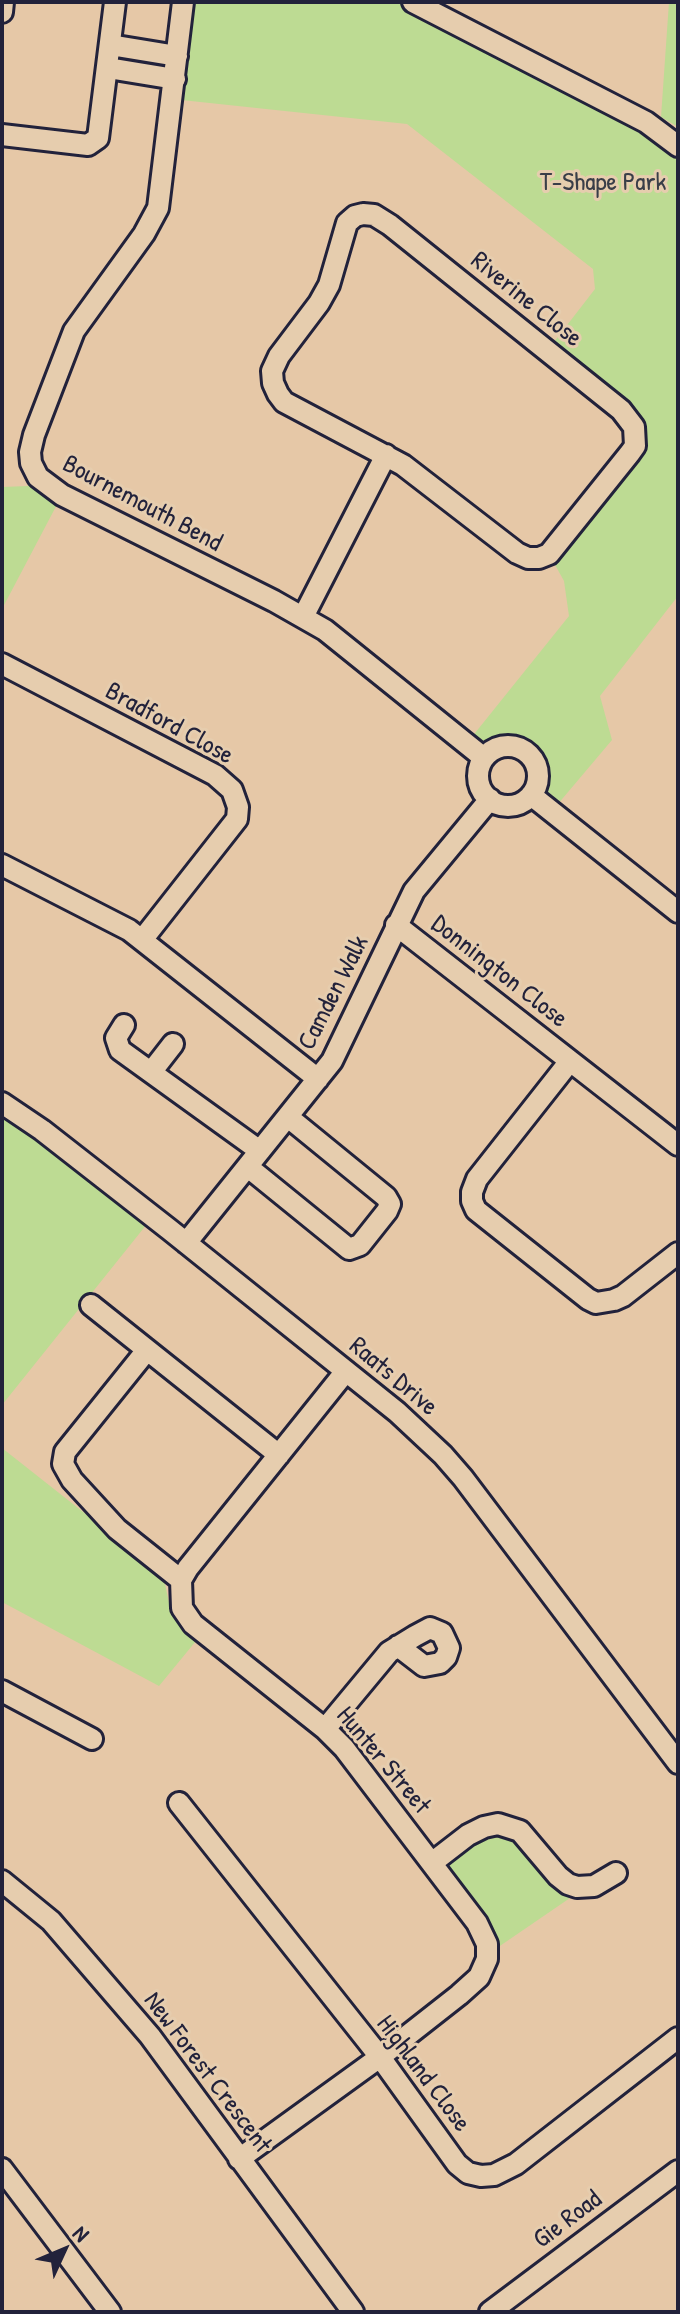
<!DOCTYPE html>
<style>
body{margin:0}
#map{position:relative;width:680px;height:2314px;overflow:hidden;background:#e6c8a7;font-family:"Patrick Hand",sans-serif}
canvas{display:block}
.frame{position:absolute;inset:0;border:4px solid #22223b;pointer-events:none}
.north{position:absolute;left:24px;top:2210px;width:80px;height:80px;-webkit-text-stroke:6px #e6cdae;paint-order:stroke;rotate:46deg;font-size:22px;font-weight:700;line-height:32px;text-align:center;color:#22223b}
.north::after{content:'';display:block;margin:auto;width:28px;height:36px;background:#22223b;clip-path:polygon(50% 0,100% 100%,50% 72%,0 100%)}
</style>
<div id="map">
<canvas width="680" height="2314"></canvas>
<div class="frame"></div>
<div class="north">N</div>
</div>
<script>
const context = document.querySelector('canvas').getContext('2d');
context.lineJoin = 'round';
function paint(path, color) { context.fillStyle = color; context.fill(path, 'evenodd'); }
const toPath = rows => new Path2D(rows.map(r => 'M' + r).join(''));
function strokePath(path, color, width, dash) { context.strokeStyle = color; context.lineWidth = width; context.lineCap = dash ? 'butt' : 'round'; context.setLineDash(dash || []); context.stroke(path); }
function label(font, color, halo, rows, align = 'center') {
  context.font = font + ' "Patrick Hand",sans-serif'; context.lineWidth = 6; context.setLineDash([]); context.textBaseline = 'middle'; context.strokeStyle = halo; context.fillStyle = color; for (const [text, x, y, turn = 0] of rows) {
    context.save(); context.translate(x, y); context.rotate((+turn || 0) * Math.PI / 180); context.textAlign = isNaN(turn) ? turn : align; if (halo) context.strokeText(text, 0, 0); context.fillText(text, 0, 0); context.restore();
  }
}
paint(toPath([
 [183,2,413,2,678,140,678,596,600,696,612,740,552,811,531,795,538,775,536,765,525,751,514,746,500,747,484,758,467,743,569,616,564,581,549,554,636,437,547,351,595,289,593,269,407,124,172,99],
 [669,2,678,2,678,127,661,117],
 [38,477,62,495,2,609,2,487,28,486],
 [2,1101,151,1219,2,1405],
 [2,1448,163,1575,170,1607,177,1620,196,1641,159,1686,2,1602],
 [482,1831,524,1834,570,1898,494,1950,434,1864]
]), '#bddb93');
const minor = toPath([
 [183,2,158,208,144,234,74,331,34,435,30,452,31,463,38,477,62,495,274,601,325,630,484,758],
 [413,2,646,122,678,146],
 [2,12,3,2],
 [110,45,177,56],
 [108,68,175,79],
 [2,135,88,145,98,138,115,2],
 [363,214,374,215,390,225,621,410,634,427,635,446,630,453,549,554,539,558,528,558,517,553,403,465,284,402,278,394,273,383,272,371,279,356,319,303,329,285,347,223,355,216,363,214],
 [303,617,386,455],
 [2,664,215,775,232,790,238,807,237,819,142,940],
 '478 776a30 30 0 1 1 60 0a30 30 0 1 1-60 0Z',
 [531,795,678,912],
 [2,865,129,930,318,1079],
 [396,925,678,1145],
 [124,1025,116,1038,120,1050,260,1151],
 [570,1061,477,1179,472,1192,472,1201,476,1210,588,1299,596,1303,614,1300,623,1296,678,1253],
 [152,1071,173,1044],
 [2,1103,42,1130,170,1230,397,1412,443,1455,463,1478,678,1763],
 [248,1167,349,1249,360,1245,387,1211,390,1204,386,1197,288,1117],
 [186,1243,332,1061,414,891,490,799],
 [91,1305,279,1455],
 [147,1350,65,1452,63,1464,72,1480,117,1529,181,1580],
 [2,1691,92,1739],
 [325,1729,389,1652,415,1636,430,1628,442,1633,449,1648,446,1657,440,1663,424,1666,398,1646],
 [179,1803,380,2057,457,2164,468,2173,481,2176,494,2175,516,2164,678,2038],
 [433,1862,468,1835,484,1827,498,1824,520,1831,558,1876,568,1884,577,1887,594,1886,616,1873],
 [2,1881,51,1921,150,2036,353,2312],
 [239,2159,380,2057,459,1995,479,1977,487,1959,487,1944,477,1923,344,1748,325,1729,193,1624,182,1608,181,1580,188,1568,346,1371],
 [2,2169,110,2312],
 [490,2312,678,2171]
]);
strokePath(minor, '#22223b', 26);
strokePath(minor, '#e6cdae', 20);
label('26px', '#393e48', '#e6cdae', [
 ["T-Shape Park",603,183]
]);
label('26px', '#22223b', '#e6cdae', [
 ["Riverine Close",526,300,39],
 ["Bournemouth Bend",142,504,28],
 ["Bradford Close",169,724,29],
 ["Donnington Close",499,972,38],
 ["Camden Walk",334,993,-63],
 ["Raats Drive",393,1377,40],
 ["Hunter Street",383,1761,50],
 ["New Forest Crescent",207,2073,53],
 ["Highland Close",423,2074,53],
 ["Gie Road",568,2220,-37]
]);
</script>
